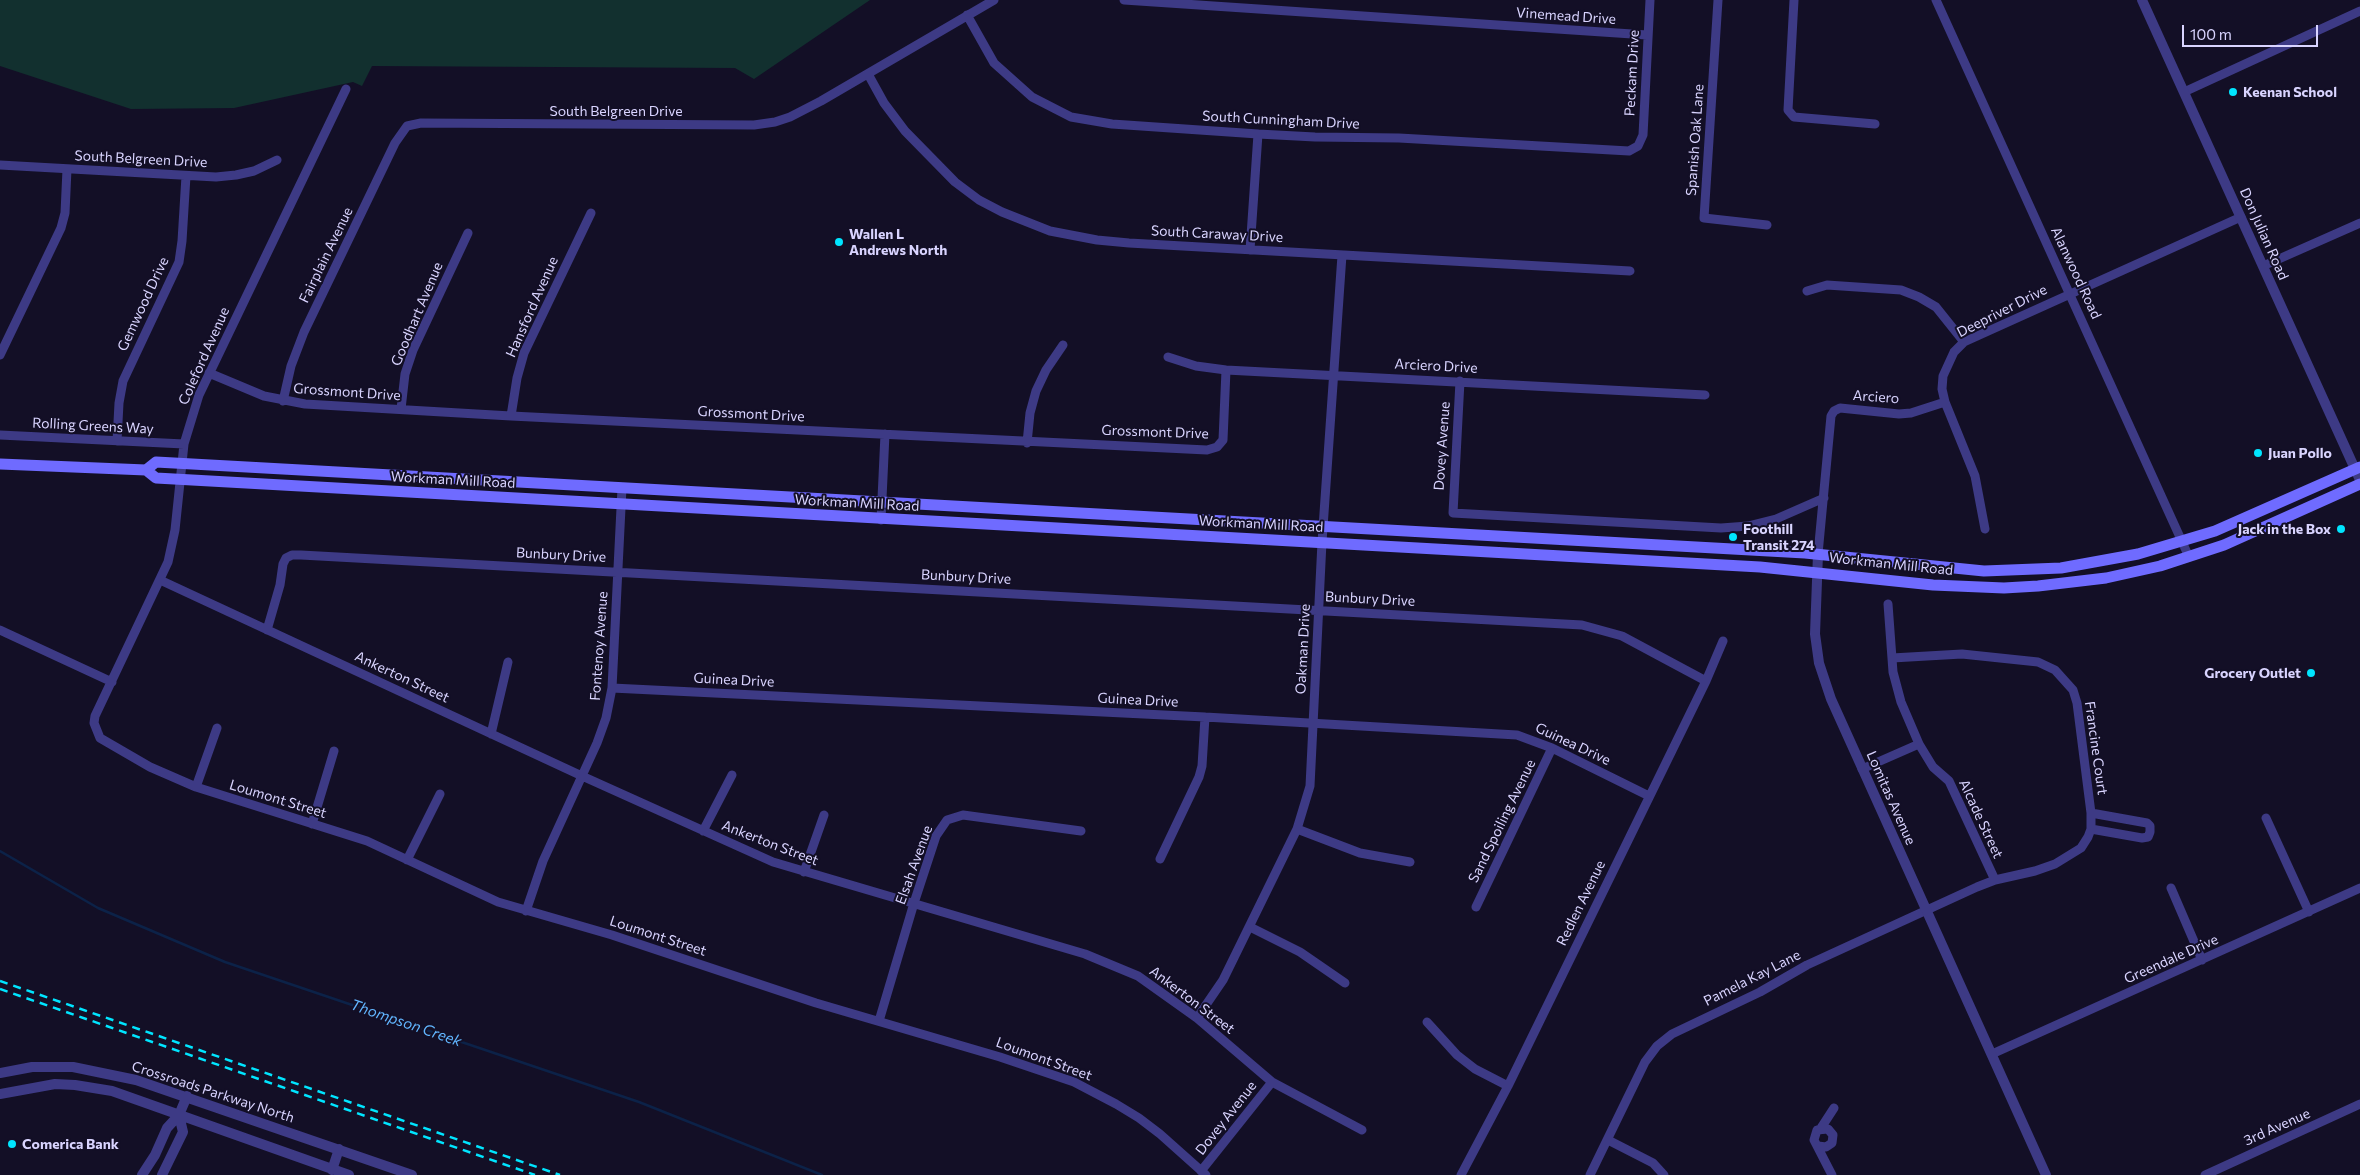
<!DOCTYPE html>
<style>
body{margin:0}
#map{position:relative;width:2360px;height:1175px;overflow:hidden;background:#130f26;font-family:Commissioner,sans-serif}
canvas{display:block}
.scale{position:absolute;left:2182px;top:25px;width:136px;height:22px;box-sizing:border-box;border:2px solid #d9d4ff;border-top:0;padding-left:6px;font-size:15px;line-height:18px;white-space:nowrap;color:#d9d4ff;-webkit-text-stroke:4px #130f26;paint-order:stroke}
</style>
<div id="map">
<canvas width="2360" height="1175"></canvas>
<div class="scale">100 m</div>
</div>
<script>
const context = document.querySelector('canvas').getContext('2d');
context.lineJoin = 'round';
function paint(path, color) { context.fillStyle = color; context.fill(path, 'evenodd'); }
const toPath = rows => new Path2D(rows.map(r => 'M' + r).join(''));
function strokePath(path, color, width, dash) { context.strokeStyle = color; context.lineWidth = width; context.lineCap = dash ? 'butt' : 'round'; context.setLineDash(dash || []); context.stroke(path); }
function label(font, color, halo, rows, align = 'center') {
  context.font = font + ' Commissioner,sans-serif'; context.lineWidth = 4; context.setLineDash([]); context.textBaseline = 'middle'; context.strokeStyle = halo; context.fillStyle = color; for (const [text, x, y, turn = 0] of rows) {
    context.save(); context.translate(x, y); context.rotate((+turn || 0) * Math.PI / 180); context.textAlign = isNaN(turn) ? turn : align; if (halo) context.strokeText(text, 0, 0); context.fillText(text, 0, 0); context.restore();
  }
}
paint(toPath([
 [0,0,870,0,754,79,735,68,372,66,362,86,353,82,234,108,131,109,0,66]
]), '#12302f');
strokePath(toPath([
 [0,851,98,908,225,962,639,1102,822,1175]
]), '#0c2248', 2.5);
strokePath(toPath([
 [1124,0,1647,35],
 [1718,0,1704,218,1767,225],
 [1794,0,1788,110,1794,117,1875,124],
 [1936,0,2189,557],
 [967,15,994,63,1032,97,1071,117,1112,124,1258,134,1315,137,1399,138,1629,151,1638,146,1643,135,1650,0],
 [868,74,884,103,905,131,955,182,979,200,1002,212,1050,231,1097,240,1129,243,1630,271],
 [346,89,199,395,184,444,175,530,168,562,95,716,94,723,100,738,150,767,196,787,367,841,498,902,612,935,816,1003,1000,1057,1074,1082,1116,1104,1139,1118,1160,1134,1206,1175],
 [2184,92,2360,11],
 [0,165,216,177,236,175,254,171,277,160],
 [1250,250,1258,134],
 [2263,266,2360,223],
 [1807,291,1827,285,1901,290,1919,297,1936,307,1964,342],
 [0,355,61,228,65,213,67,169],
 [1168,357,1196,366,1226,370,1705,395],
 [209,373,264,396,305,404,511,416,1207,450,1217,447,1223,440,1226,370],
 [1460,381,1453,513,1721,528,1748,526,1776,519,1824,498],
 [283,401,291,366,304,332,395,143,407,126,421,123,754,125,775,122,790,117,821,101,994,0],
 [401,409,405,374,413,350,468,233],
 [511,416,517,378,524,353,591,213],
 [0,435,184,444],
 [117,441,119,403,123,381,179,262,182,241,186,176],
 [1027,443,1030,413,1036,391,1046,370,1063,345],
 [881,520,885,434],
 [1985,529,1975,476,1945,402,1942,389,1943,376,1954,352,1964,342,2241,217],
 [1818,554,1831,416,1834,411,1840,408,1899,414,1911,413,1945,402],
 [160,580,582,776,773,862,1085,954,1138,976,1197,1018,1272,1082,1362,1130],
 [1888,604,1893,672,1901,702,1919,744,1933,767,1949,781,1995,880],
 [0,630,112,682],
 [267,630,280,585,283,564,286,558,292,555,301,555,1582,625,1622,636,1706,681],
 [612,688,1205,717,1517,735,1552,748,1649,796],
 [491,734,508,662],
 [1862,769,1919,744],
 [196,787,217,728],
 [2266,818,2309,912],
 [312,824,334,751],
 [1297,829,1360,853,1410,862],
 [2091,829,2142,838,2148,837,2150,832,2150,826,2147,823,2091,813],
 [703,831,732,775],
 [1160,859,1199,777,1202,766,1205,717],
 [407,860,440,794],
 [804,872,824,815],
 [2171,888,2202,960],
 [1476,907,1552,748],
 [526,911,543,861,597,743,606,718,612,688,622,488],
 [1250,927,1300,952,1345,983],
 [1197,1018,1223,980,1297,829,1310,786,1322,542,1342,255],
 [879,1021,914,903,936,836,947,820,963,815,1081,831],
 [1427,1022,1457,1055,1475,1069,1508,1086],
 [1992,1054,2360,888],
 [1821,1128,1834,1108],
 [1608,1140,1653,1163,1664,1175],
 [1818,1146,1826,1147,1832,1143,1833,1135,1828,1129,1817,1130,1814,1140,1832,1175],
 [1201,1171,1272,1082],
 [1461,1175,1508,1086,1706,681,1723,641],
 [1590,1175,1645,1062,1657,1046,1672,1034,1760,992,1807,965,1977,887,1995,880,2035,871,2055,864,2081,848,2088,837,2091,829,2091,813,2077,703,2073,690,2055,670,2038,662,1962,654,1892,658],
 [2205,1175,2360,1104]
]), '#3d3a85', 9);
strokePath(toPath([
 [2142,0,2360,480],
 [1818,554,1815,634,1819,663,1831,699,2046,1175],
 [0,1073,32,1067,73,1067,136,1080,412,1175],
 [0,1094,55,1084,75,1085,112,1091,349,1175],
 [332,1170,339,1149],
 [142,1175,155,1155,167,1128,179,1115,187,1096],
 [162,1175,183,1132,179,1115]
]), '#3d3a85', 10);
strokePath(toPath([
 [0,464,146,470,156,478,1760,567,1933,585,2004,588,2038,586,2106,578,2160,566,2224,545,2360,484],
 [146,470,156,462,1805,553,1984,571,2061,568,2138,554,2215,531,2360,467]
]), '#6f6bff', 11);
strokePath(toPath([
 [0,981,560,1175],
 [0,989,535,1175]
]), '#00e5ff', 2.5, [8, 6]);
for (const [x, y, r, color] of [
 [2233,92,5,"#00e5ff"],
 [839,242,5,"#00e5ff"],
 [2258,453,5,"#00e5ff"],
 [2341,529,5,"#00e5ff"],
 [1733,537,5,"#00e5ff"],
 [2311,673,5,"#00e5ff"],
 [12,1144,5,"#00e5ff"]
]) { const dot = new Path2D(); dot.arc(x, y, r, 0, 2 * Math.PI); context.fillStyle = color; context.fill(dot); strokePath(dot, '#130f26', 2); }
label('14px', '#d9d4ff', '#130f26', [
 ["Vinemead Drive",1566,16,4],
 ["Peckam Drive",1632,73,-87],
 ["South Belgreen Drive",616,111],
 ["South Cunningham Drive",1281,120,3],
 ["Spanish Oak Lane",1695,140,-86],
 ["South Belgreen Drive",141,159,3],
 ["South Caraway Drive",1217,234,3],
 ["Don Julian Road",2264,234,66],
 ["Fairplain Avenue",326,255,-64],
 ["Alanwood Road",2076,273,65],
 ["Gemwood Drive",143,304,-65],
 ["Hansford Avenue",532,307,-66],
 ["Deepriver Drive",2002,311,-27],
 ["Goodhart Avenue",417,314,-67],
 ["Coleford Avenue",204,356,-66],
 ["Arciero Drive",1436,366,3],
 ["Grossmont Drive",347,392,4],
 ["Arciero",1876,397,4],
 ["Grossmont Drive",751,414,3],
 ["Rolling Greens Way",93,426,3],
 ["Grossmont Drive",1155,432,2],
 ["Dovey Avenue",1442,446,-86],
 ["Workman Mill Road",453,480,3],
 ["Workman Mill Road",857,503,3],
 ["Workman Mill Road",1261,524,3],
 ["Bunbury Drive",561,555,3],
 ["Workman Mill Road",1891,564,6],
 ["Bunbury Drive",966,577,3],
 ["Bunbury Drive",1370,599,3],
 ["Fontenoy Avenue",599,646,-86],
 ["Oakman Drive",1303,649,-87],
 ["Ankerton Street",402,677,25],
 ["Guinea Drive",734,680,3],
 ["Guinea Drive",1138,700,3],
 ["Guinea Drive",1573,744,25],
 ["Francine Court",2096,748,82],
 ["Lomitas Avenue",1891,798,66],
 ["Loumont Street",278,799,17],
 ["Alcade Street",1981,819,65],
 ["Sand Spoiling Avenue",1502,821,-64],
 ["Ankerton Street",770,843,21],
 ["Elsah Avenue",914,865,-70],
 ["Redlen Avenue",1581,903,-64],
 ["Loumont Street",658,936,18],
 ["Greendale Drive",2171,959,-24],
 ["Pamela Kay Lane",1752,978,-27],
 ["Ankerton Street",1192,1000,37],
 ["Loumont Street",1044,1059,20],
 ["Crossroads Parkway North",213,1092,18],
 ["Dovey Avenue",1226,1118,-52],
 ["3rd Avenue",2277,1127,-24]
]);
label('bold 14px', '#d9d4ff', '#130f26', [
 ["Keenan School",2243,92],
 ["Wallen L",849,234],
 ["Andrews North",849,250],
 ["Juan Pollo",2268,453],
 ["Foothill",1743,529],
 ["Transit 274",1743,545],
 ["Jack in the Box",2331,529,"right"],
 ["Grocery Outlet",2301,673,"right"],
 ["Comerica Bank",22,1144]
], 'left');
label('italic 15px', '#62b6ff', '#130f26', [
 ["Thompson Creek",406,1023,19]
]);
</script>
